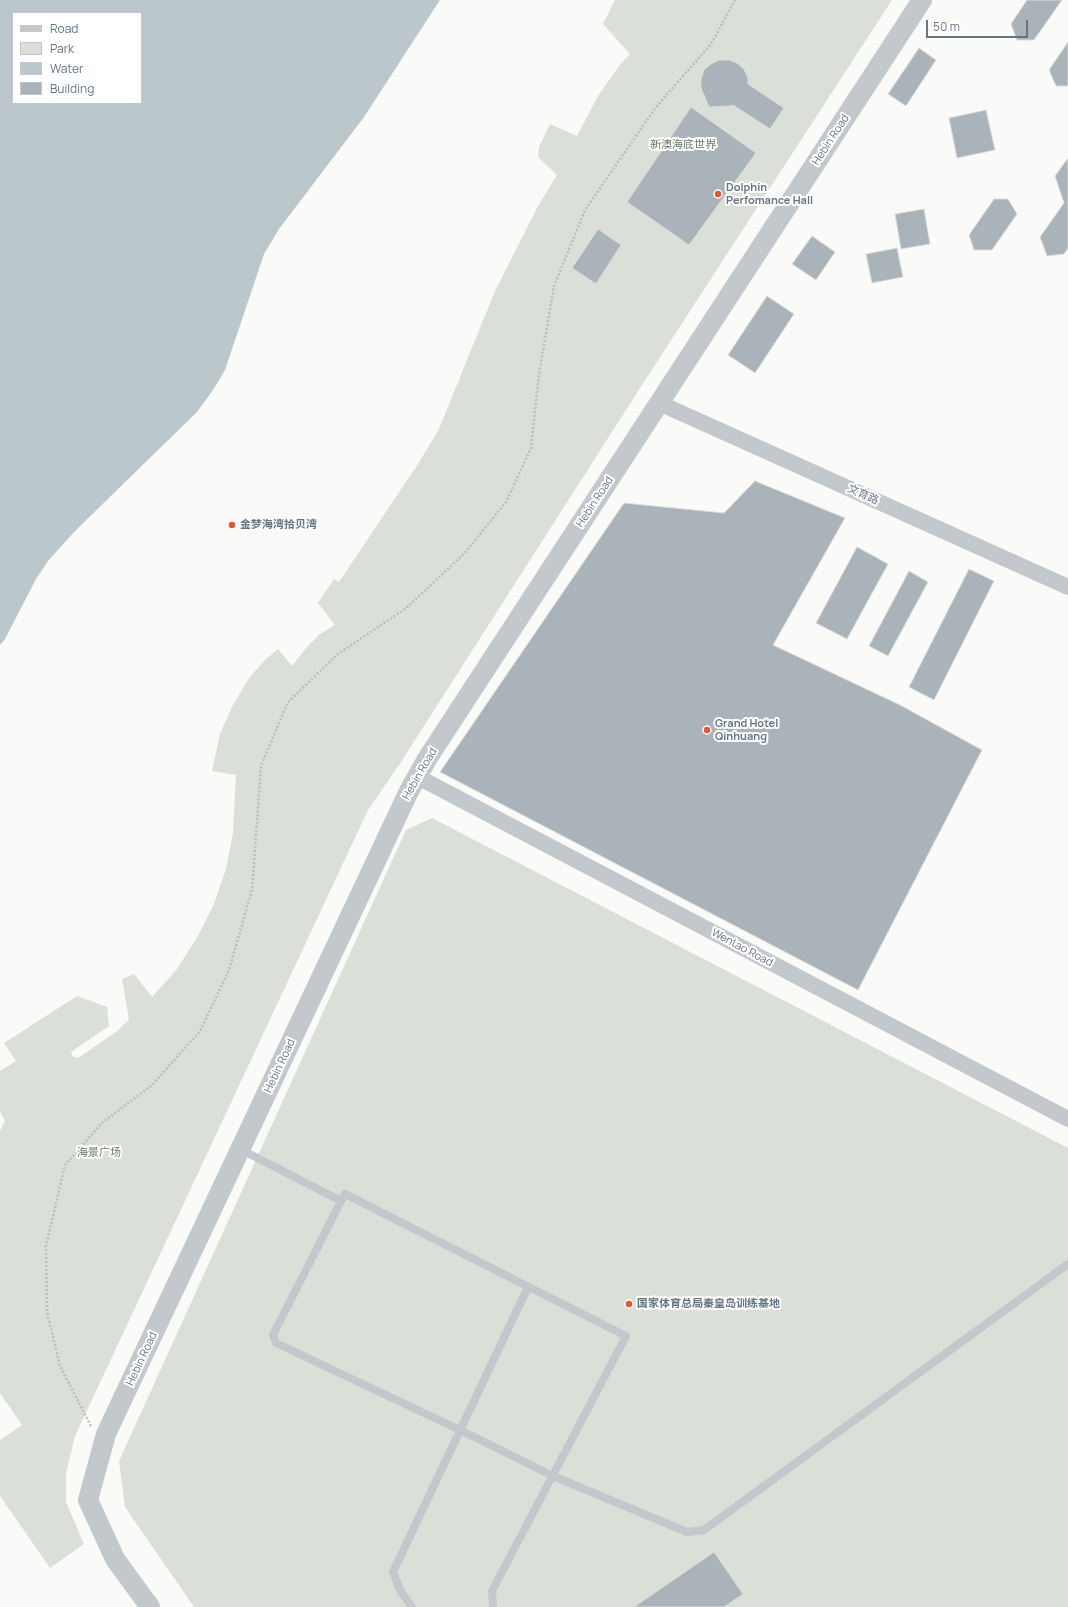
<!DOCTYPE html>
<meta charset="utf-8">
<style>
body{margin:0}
#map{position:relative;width:1068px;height:1607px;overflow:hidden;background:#fafaf8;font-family:Manrope,sans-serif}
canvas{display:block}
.legend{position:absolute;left:12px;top:12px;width:130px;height:92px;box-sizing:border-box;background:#fff;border:1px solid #c1c8cd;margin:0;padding:5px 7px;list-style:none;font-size:12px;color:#657683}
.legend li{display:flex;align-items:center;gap:8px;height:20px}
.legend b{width:20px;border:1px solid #c1c8cd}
.scale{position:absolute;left:926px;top:20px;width:102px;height:18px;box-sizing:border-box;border:2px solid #657683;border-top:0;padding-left:5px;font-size:12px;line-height:14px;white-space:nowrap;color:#657683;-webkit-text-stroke:3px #fff;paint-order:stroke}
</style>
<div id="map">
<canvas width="1068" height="1607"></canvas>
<ul class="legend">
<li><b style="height:5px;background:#c3c8cc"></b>Road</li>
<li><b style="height:11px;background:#dadfd7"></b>Park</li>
<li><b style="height:11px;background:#bbc7cb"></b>Water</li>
<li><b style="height:11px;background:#aab3b9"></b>Building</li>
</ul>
<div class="scale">50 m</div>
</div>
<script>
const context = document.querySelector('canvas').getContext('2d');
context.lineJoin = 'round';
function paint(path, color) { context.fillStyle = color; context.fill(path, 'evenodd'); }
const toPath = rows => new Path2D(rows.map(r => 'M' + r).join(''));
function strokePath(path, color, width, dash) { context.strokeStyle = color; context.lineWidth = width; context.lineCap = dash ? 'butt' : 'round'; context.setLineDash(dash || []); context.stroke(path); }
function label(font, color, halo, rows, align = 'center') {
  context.font = font + ' Manrope,"Noto Sans SC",sans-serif'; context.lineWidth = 4; context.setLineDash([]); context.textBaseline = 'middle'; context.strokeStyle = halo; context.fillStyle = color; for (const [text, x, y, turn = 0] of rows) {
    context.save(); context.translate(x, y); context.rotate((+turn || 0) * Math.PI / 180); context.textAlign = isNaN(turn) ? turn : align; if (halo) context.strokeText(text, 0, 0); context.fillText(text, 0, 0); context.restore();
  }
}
paint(toPath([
 [615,0,892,0,640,388,399,765,368,810,75,1436,66,1473,66,1502,84,1544,50,1568,0,1496,0,1440,22,1425,0,1393,0,1131,5,1121,0,1111,0,1071,16,1061,4,1043,77,996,107,1007,109,1026,71,1052,72,1056,78,1058,116,1032,129,1020,122,979,134,974,152,997,177,969,198,936,214,904,226,869,233,833,236,775,212,771,220,734,232,707,249,678,265,660,278,649,292,666,307,647,320,634,335,625,318,603,334,579,339,582,418,464,439,429,495,291,537,208,557,175,538,157,539,147,550,124,577,136,598,96,619,66,630,54,603,24],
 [432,818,1068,1148,1068,1607,194,1607,125,1507,119,1461,406,830]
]), '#dadfd7');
paint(toPath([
 [0,0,440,0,364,117,279,229,264,254,225,370,213,390,197,412,75,531,48,561,36,579,5,639,0,645],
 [13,13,141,13,141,103,13,103]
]), '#bbc7cb');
const building = toPath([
 [1027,0,1062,0,1034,40,1017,40,1011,24,1027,0],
 [1068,42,1068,86,1056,86,1049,70,1068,42],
 [919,48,936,60,906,106,888,94,919,48],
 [719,60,729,60,737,63,744,69,748,78,748,84,784,108,770,129,733,105,729,106,709,107,701,88,701,79,704,70,711,64,719,60],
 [691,107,756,153,689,245,627,202,691,107],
 [986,110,995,150,957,158,949,118,986,110],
 [1068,158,1068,248,1064,254,1047,256,1040,237,1064,203,1055,176,1068,158],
 [994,199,1008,199,1017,214,992,250,974,250,969,235,994,199],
 [924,209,930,244,901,249,895,214,924,209],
 [598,229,621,245,596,284,572,268,598,229],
 [812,236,835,252,816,280,792,264,812,236],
 [897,248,903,277,872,283,866,254,897,248],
 [767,296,794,314,755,373,728,355,767,296],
 [755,481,845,518,773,645,900,705,982,750,858,990,440,772,624,503,724,513,755,481],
 [857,547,888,564,847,639,816,623,857,547],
 [969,569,994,581,934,700,909,687,969,569],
 [909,571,928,582,888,656,869,646,909,571],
 [714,1552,743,1594,724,1607,634,1607,714,1552]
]);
paint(building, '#aab3b9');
strokePath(building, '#dcdcda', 1);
strokePath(toPath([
 [91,1426,60,1366,47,1312,46,1246,65,1165,102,1123,152,1085,200,1031,229,970,252,890,261,766,288,702,338,654,405,609,464,554,506,502,531,448,539,374,554,286,585,210,656,107,711,44,735,0]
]), '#bbbfc2', 2.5, [2, 2]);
strokePath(toPath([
 [240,1149,341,1201,345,1194,626,1336,492,1591,493,1607],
 [341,1201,273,1335,276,1343,460,1430,553,1476,687,1532,704,1530,1068,1264],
 [412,1607,400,1590,393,1572,528,1287]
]), '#c3c8cc', 8);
strokePath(toPath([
 [659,403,1068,587],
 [416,776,1068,1119]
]), '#c3c8cc', 16);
strokePath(toPath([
 [150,1607,115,1559,88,1500,106,1434,409,791,427,759,922,0]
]), '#c3c8cc', 20);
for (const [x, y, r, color] of [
 [718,194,4,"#e4572e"],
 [232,525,4,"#e4572e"],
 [707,730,4,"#e4572e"],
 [629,1304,4,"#e4572e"]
]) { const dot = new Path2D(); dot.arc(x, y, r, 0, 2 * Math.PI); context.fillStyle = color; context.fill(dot); strokePath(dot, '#fff', 1.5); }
label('11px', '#657683', '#fff', [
 ["Hebin Road",831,140,-57],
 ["文育路",863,495,24],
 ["Hebin Road",595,502,-57],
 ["Hebin Road",420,774,-60],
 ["Wentao Road",742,948,28],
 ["Hebin Road",280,1066,-65],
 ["Hebin Road",142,1359,-65]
]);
label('11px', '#687a64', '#fff', [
 ["新澳海底世界",683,145],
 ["海景广场",99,1153]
]);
label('bold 11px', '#657683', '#fff', [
 ["Dolphin",726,188],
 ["Perfomance Hall",726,201],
 ["金梦海湾拾贝湾",240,525],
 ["Grand Hotel",715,724],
 ["Qinhuang",715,737],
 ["国家体育总局秦皇岛训练基地",637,1304]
], 'left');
</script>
